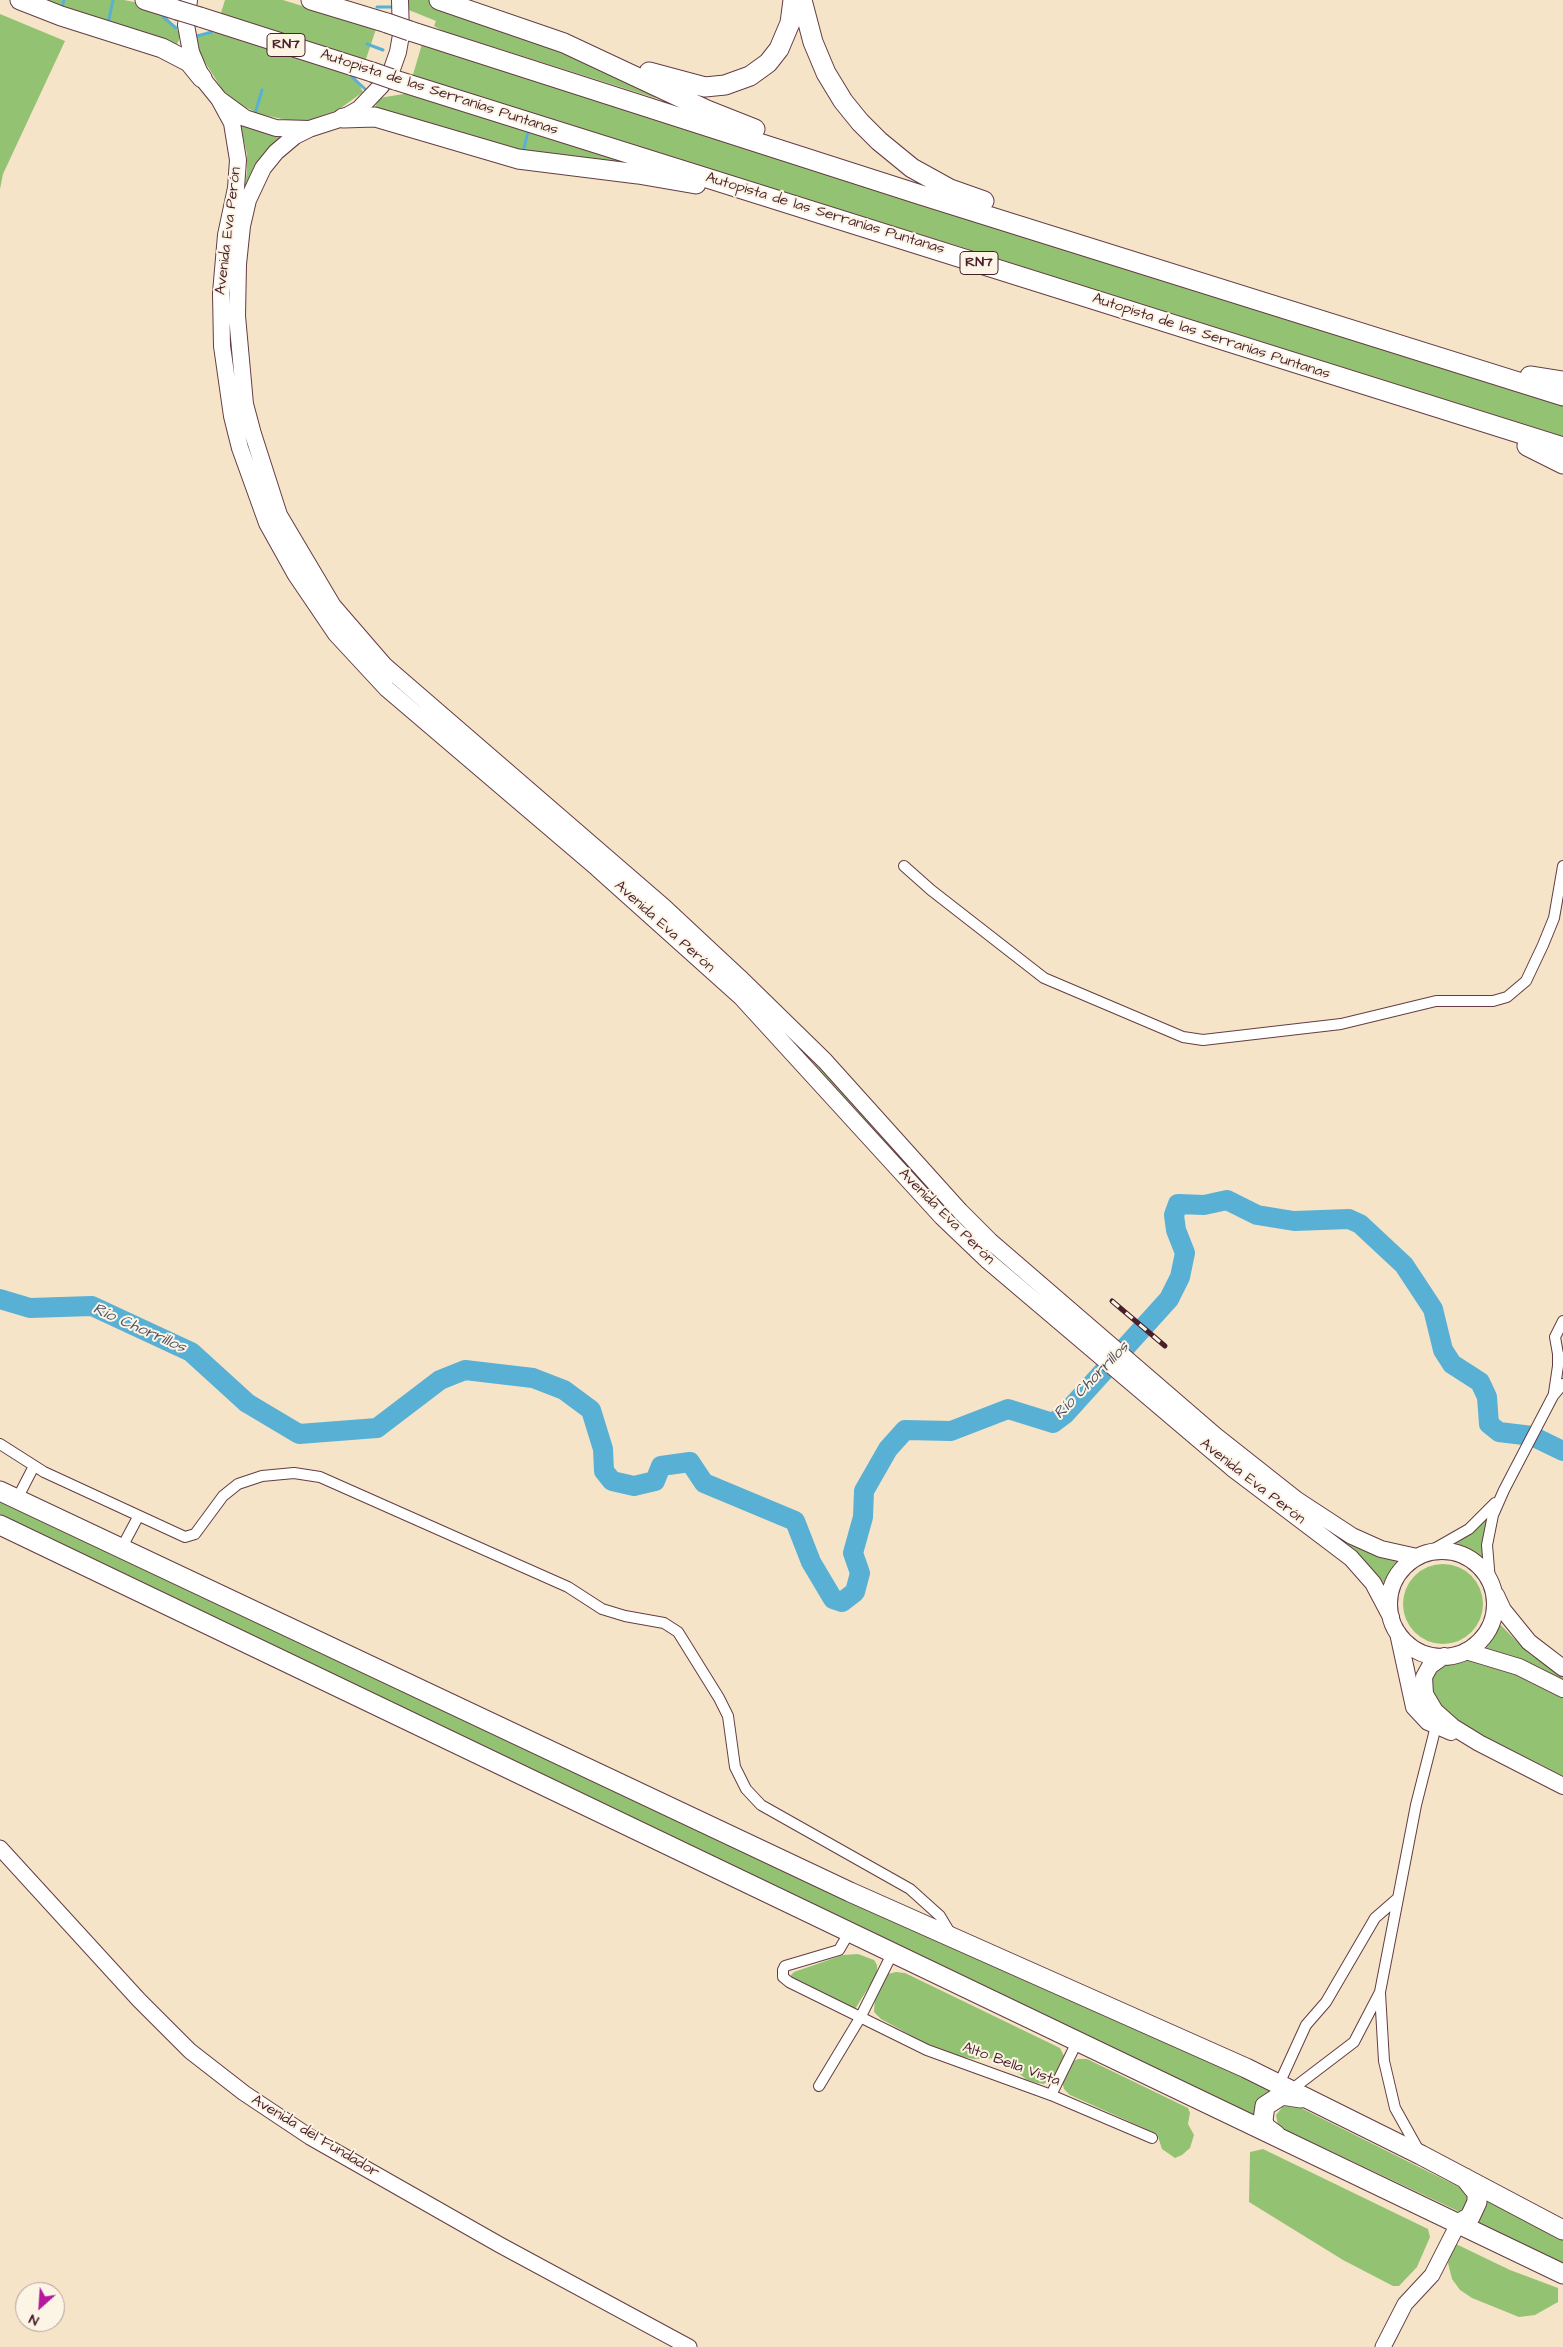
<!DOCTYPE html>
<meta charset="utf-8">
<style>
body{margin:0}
#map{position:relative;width:1563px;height:2347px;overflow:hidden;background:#f6e4c9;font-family:"Architects Daughter",sans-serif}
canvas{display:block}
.north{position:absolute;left:15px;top:2282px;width:50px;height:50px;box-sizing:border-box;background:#fcf5e5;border:1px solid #b59f9b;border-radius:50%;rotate:206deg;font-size:14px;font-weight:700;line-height:20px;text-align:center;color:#4a1f2b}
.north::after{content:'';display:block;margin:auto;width:18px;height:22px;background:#b5179e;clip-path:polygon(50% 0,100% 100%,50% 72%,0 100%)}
</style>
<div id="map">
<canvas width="1563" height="2347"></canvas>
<div class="north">N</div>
</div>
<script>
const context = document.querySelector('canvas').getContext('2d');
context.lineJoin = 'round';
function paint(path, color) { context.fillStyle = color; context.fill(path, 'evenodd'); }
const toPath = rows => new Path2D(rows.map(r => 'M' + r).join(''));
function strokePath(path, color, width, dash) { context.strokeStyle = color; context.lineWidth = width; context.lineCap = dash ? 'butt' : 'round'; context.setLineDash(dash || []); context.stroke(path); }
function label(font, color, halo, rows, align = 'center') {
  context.font = font + ' "Architects Daughter",sans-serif'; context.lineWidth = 4; context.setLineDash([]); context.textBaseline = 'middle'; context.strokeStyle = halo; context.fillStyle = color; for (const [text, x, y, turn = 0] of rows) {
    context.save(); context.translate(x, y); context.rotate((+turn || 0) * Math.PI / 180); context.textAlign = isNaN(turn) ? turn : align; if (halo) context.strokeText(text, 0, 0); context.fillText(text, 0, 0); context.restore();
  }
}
paint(toPath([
 [37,0,124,0,164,8,165,15,179,32,179,40,176,46],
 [225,0,283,0,376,29,365,62,220,16],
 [402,0,431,0,502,25,671,99,655,98,443,31,434,26,436,21,404,8],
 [0,14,65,41,3,174,0,189],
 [221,31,355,76,363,92,338,110,309,120,292,121,259,114,235,102,222,89,201,56,196,37],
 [422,44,1563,403,1563,441,1128,304,968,249,412,78],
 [410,93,636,162,630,167,517,150,373,112,379,98],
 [238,116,283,131,297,132,275,151,255,178,248,193,238,251,236,354,247,423,276,513,285,532,329,607,395,681,540,804,676,924,750,992,813,1058,961,1223,1089,1335,1087,1337,995,1260,956,1222,880,1140,810,1060,748,995,537,808,393,685,342,631,326,609,283,537,254,461,241,414,233,361,231,314,233,256,247,172,247,154],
 [1177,1412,1400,1560,1391,1573,1387,1586,1334,1536],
 [0,1497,1274,2087,1262,2098,1255,2122,0,1518],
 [1488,1517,1482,1546,1482,1562,1466,1554,1438,1550,1472,1533],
 '1403 1604a40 40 0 1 1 80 0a40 40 0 1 1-80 0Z',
 [1495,1619,1528,1653,1563,1677,1563,1683,1480,1647,1480,1643],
 [1458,1658,1505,1668,1563,1697,1563,1779,1481,1739,1437,1708,1428,1675,1448,1659],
 [858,1954,874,1960,877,1965,877,1974,855,2009,851,2009,792,1980,791,1975,794,1972,843,1955],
 [896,1972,905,1973,1060,2048,1064,2056,1055,2075,1044,2084,1037,2083,1027,2080,1000,2058,974,2059,943,2053,881,2019,874,2012,875,1998,888,1974],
 [1078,2059,1087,2059,1188,2108,1190,2113,1188,2124,1194,2135,1190,2148,1182,2155,1175,2158,1162,2149,1157,2134,1070,2095,1064,2089,1062,2081,1070,2063],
 [1285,2104,1293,2104,1461,2188,1472,2200,1462,2213,1284,2129,1278,2125,1276,2115],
 [1263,2149,1428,2229,1430,2237,1417,2267,1399,2286,1393,2286,1343,2260,1249,2202,1250,2152],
 [1483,2194,1563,2237,1563,2268,1471,2225],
 [1456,2244,1510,2270,1558,2288,1558,2302,1535,2315,1519,2317,1472,2298,1460,2290,1452,2279,1448,2263,1450,2251]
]), '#93c372');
strokePath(toPath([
 [377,7,391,7],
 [62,8,64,0],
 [163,17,176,28],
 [108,24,113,0],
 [197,36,212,32],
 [367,44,383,50],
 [352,77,365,89],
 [255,114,262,90],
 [523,152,528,132]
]), '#58b0d5', 3);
strokePath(toPath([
 [0,1299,30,1308,92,1306,191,1352,247,1403,299,1434,377,1428,440,1380,465,1370,533,1378,564,1390,591,1410,603,1449,604,1471,612,1481,634,1486,655,1481,661,1466,690,1462,704,1483,795,1521,811,1562,833,1599,842,1602,855,1592,860,1573,853,1553,863,1517,864,1491,888,1449,905,1430,951,1431,1008,1409,1053,1423,1065,1414,1169,1299,1180,1277,1185,1253,1176,1230,1174,1215,1178,1204,1204,1205,1227,1200,1257,1215,1294,1221,1349,1219,1360,1224,1404,1265,1433,1309,1443,1350,1452,1364,1480,1382,1487,1397,1489,1424,1499,1432,1532,1436,1563,1451]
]), '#58b0d5', 20);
const street = toPath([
 [904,866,931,890,1044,978,1183,1037,1203,1040,1341,1024,1436,1001,1493,1001,1507,997,1526,981,1543,945,1554,918,1563,866],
 [1563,1321,1555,1337,1558,1354,1563,1361],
 [1554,1393,1558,1366,1558,1354],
 [0,1444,44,1472,185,1537,195,1534,223,1496,238,1484,262,1476,294,1473,320,1477,568,1587,602,1609,625,1616,664,1623,678,1632,719,1698,728,1716,735,1767,746,1789,761,1805,910,1889,940,1916,952,1936],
 [17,1499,34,1466],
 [121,1549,138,1517],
 [1427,1553,1469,1529,1495,1503],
 [1490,1581,1487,1545,1493,1515,1504,1490,1553,1396,1563,1384],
 [850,1931,839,1950,785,1966,783,1970,783,1977,789,1982,927,2050,1051,2095,1152,2138],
 [1380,1993,1384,2061,1395,2108,1419,2151],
 [1279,2084,1306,2025,1326,2002,1375,1918,1398,1898],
 [819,2086,860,2018,893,1952],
 [1291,2090,1354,2042,1380,1992,1416,1805,1436,1726],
 [1051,2095,1077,2042]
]);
const secondary = toPath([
 [0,1848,139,2000,190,2051,244,2093,310,2137,500,2245,689,2347],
 [1383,2347,1405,2304,1432,2275,1458,2224]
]);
const primary = toPath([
 [189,0,186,25,191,52,202,78,219,99,245,118,276,128,309,129,343,118,359,109,381,86,392,69,398,52,401,35,400,0],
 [219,99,232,123,238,160,236,188,226,235,221,293,222,346,232,416,240,448,267,523,296,575,336,634,387,689,597,868,741,997,942,1217,988,1261,1232,1468,1351,1558,1373,1583,1391,1617],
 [309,129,295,136,276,152,263,168,248,200,242,226,238,264,237,316,245,404,253,434,279,515,333,606,384,665,664,907,739,977,825,1061,960,1211,990,1241,1216,1436,1297,1500,1352,1536,1381,1549,1417,1557],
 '1389 1604a53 53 0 1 1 106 0a53 53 0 1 1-106 0Z',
 [1496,1595,1503,1610,1529,1642,1563,1668],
 [1398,1633,1414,1707,1428,1722,1451,1732],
 [1466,1651,1519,1667,1563,1689],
 [1444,1656,1430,1666,1424,1677,1425,1694,1435,1711,1453,1727,1479,1743,1563,1786]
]);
const highway = toPath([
 [20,0,61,16,162,48,189,62,202,78],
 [145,0,177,10],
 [311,0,387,23],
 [439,0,564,43,707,110,755,129],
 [802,0,813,42,826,73,843,101,860,122,879,141,912,168,950,189,984,201],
 [200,17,372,72],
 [410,31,921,195,1563,396],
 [649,72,705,87,725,85,750,76,768,63,779,49,790,23,793,0],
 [395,80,1563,447],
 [343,118,375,117,518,159,638,174,696,184],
 [1530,376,1563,381],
 [1527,446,1563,464],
 [0,1491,850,1892,1246,2068,1421,2155,1563,2230],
 [0,1525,1563,2274],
 [1276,2135,1265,2127,1263,2120,1265,2106,1282,2095,1301,2098],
 [1458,2224,1470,2217,1477,2202,1477,2193,1465,2178]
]);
strokePath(street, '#643d43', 12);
strokePath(secondary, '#643d43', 17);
strokePath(primary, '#643d43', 18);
strokePath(highway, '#643d43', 21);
strokePath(street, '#fff', 10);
strokePath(secondary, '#fff', 15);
strokePath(primary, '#fff', 16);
strokePath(highway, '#fff', 19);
const rail = toPath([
 [1112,1301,1165,1346]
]);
strokePath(rail, '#4a1f2b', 5);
strokePath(rail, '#fcf5e5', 3, [9]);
const highwayBridge = toPath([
 [177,10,200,17],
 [387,23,410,31],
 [372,72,395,80]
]);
strokePath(highwayBridge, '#643d43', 21, []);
strokePath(highwayBridge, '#fff', 19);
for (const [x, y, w] of [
 [286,45,38],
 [979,263,38]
]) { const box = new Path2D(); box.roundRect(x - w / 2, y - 11.5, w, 23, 4); context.fillStyle = '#fcf5e5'; context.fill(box); strokePath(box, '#4a1f2b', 1); }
label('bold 14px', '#4a1f2b', null, [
 ["RN7",286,45],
 ["RN7",979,263]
]);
label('15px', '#4a1f2b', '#fcf5e5', [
 ["Autopista de las Serranías Puntanas",439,93,18],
 ["Autopista de las Serranías Puntanas",825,214,17],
 ["Avenida Eva Perón",229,231,-83],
 ["Autopista de las Serranías Puntanas",1211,337,18],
 ["Avenida Eva Perón",664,927,42],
 ["Avenida Eva Perón",946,1217,45],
 ["Avenida Eva Perón",1252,1482,38],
 ["Alto Bella Vista",1011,2065,20],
 ["Avenida del Fundador",315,2137,31]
]);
label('italic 16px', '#4f5266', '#fcf5e5', [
 ["Río Chorrillos",139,1329,24],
 ["Río Chorrillos",1092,1381,-46]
]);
</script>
